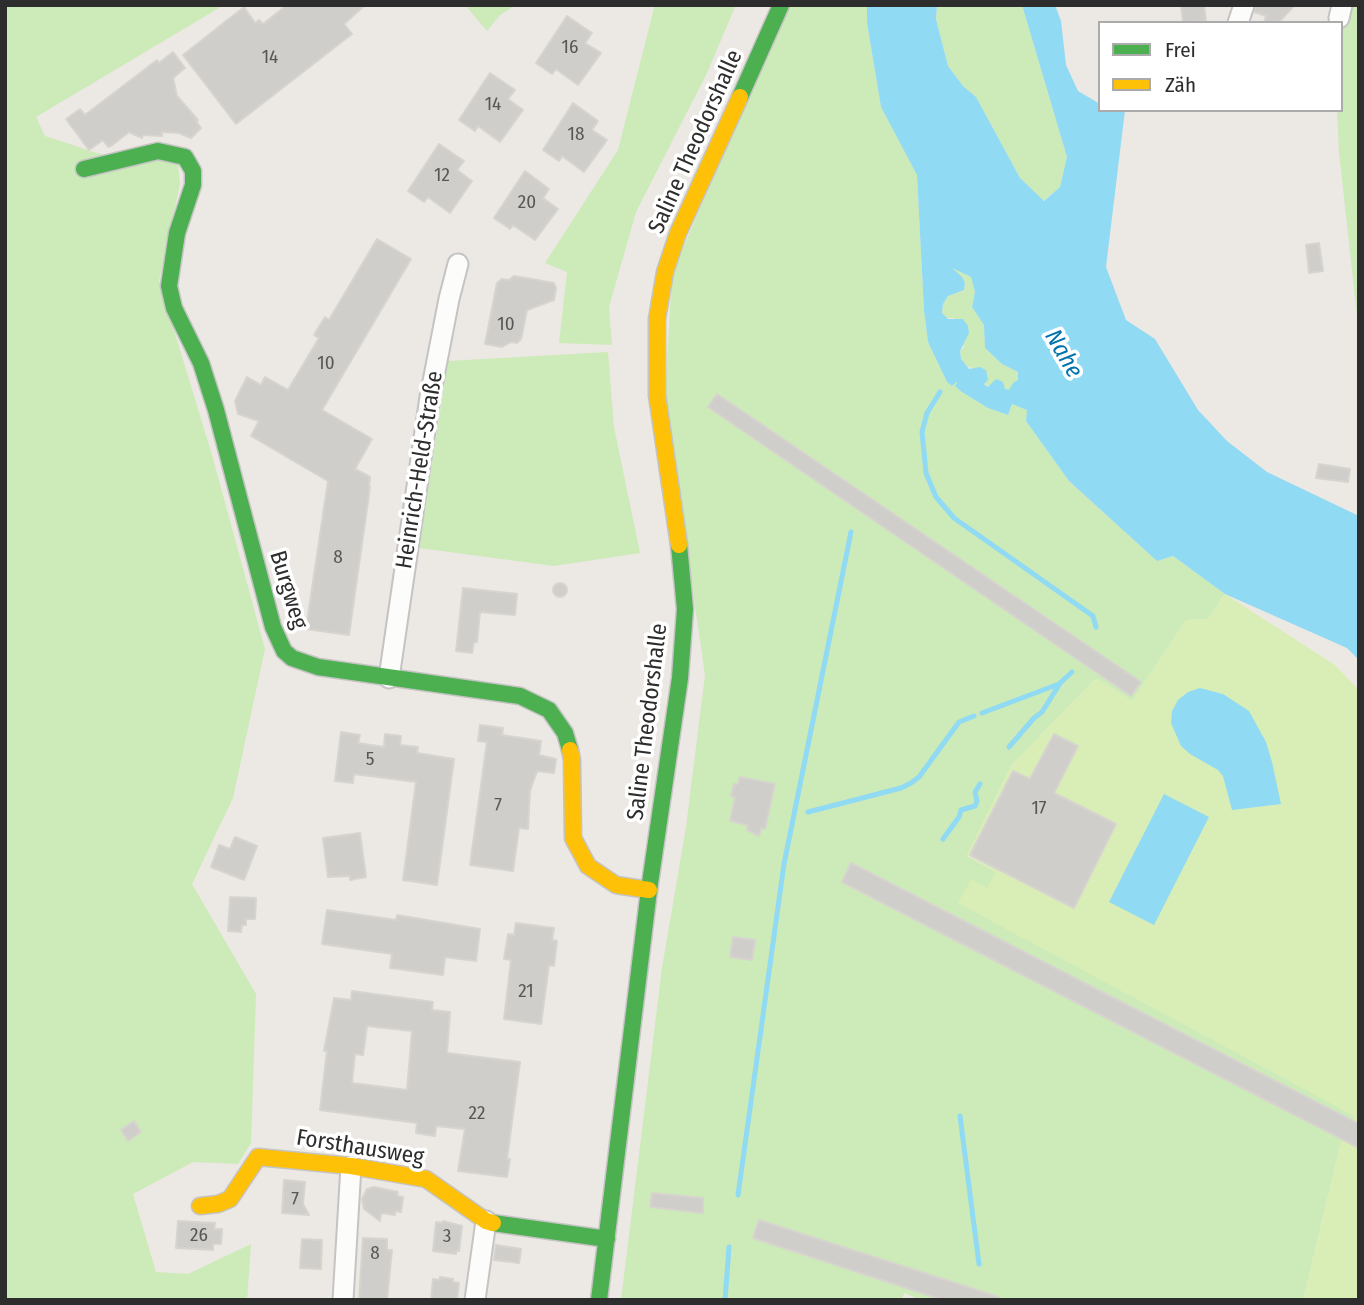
<!DOCTYPE html>
<meta charset="utf-8">
<style>
body{margin:0}
#map{position:relative;width:1364px;height:1305px;overflow:hidden;background:#ece8e3;font-family:"Fira Sans Condensed",sans-serif}
canvas{display:block}
.frame{position:absolute;inset:0;border:7px solid #2d2d2d;pointer-events:none}
.legend{position:absolute;left:1098px;top:21px;width:245px;height:91px;box-sizing:border-box;background:#fff;border:2px solid #ababab;margin:0;padding:9px 12px;list-style:none;font-size:21px;color:#2d2d2d}
.legend li{display:flex;align-items:center;gap:14px;height:35px}
.legend b{width:35px;border:2px solid #ababab}
</style>
<div id="map">
<canvas width="1364" height="1305"></canvas>
<div class="frame"></div>
<ul class="legend">
<li><b style="height:9px;background:#4caf50"></b>Frei</li>
<li><b style="height:9px;background:#ffc107"></b>Zäh</li>
</ul>
</div>
<script>
const context = document.querySelector('canvas').getContext('2d');
context.lineJoin = 'round';
function paint(path, color) { context.fillStyle = color; context.fill(path, 'evenodd'); }
const toPath = rows => new Path2D(rows.map(r => 'M' + r).join(''));
function strokePath(path, color, width, dash) { context.strokeStyle = color; context.lineWidth = width; context.lineCap = dash ? 'butt' : 'round'; context.setLineDash(dash || []); context.stroke(path); }
function label(font, color, halo, rows, align = 'center') {
  context.font = font + ' "Fira Sans Condensed",sans-serif'; context.lineWidth = 7; context.setLineDash([]); context.textBaseline = 'middle'; context.strokeStyle = halo; context.fillStyle = color; for (const [text, x, y, turn = 0] of rows) {
    context.save(); context.translate(x, y); context.rotate((+turn || 0) * Math.PI / 180); context.textAlign = isNaN(turn) ? turn : align; if (halo) context.strokeText(text, 0, 0); context.fillText(text, 0, 0); context.restore();
  }
}
paint(toPath([
 [5,5,224,5,36,117,45,136,100,154,161,159,178,164,180,184,159,281,212,455,265,649,233,798,192,884,256,994,251,1143,238,1164,193,1162,133,1194,156,1272,188,1274,251,1244,247,1300,5,1300],
 [465,5,516,5,500,15,487,31],
 [653,5,736,5,707,73,636,212,609,307,612,345,559,343,567,272,545,263,618,150,654,8],
 [787,5,867,5,867,23,881,107,917,174,924,310,928,342,947,382,952,386,955,381,958,383,956,386,962,392,988,408,1008,415,1012,404,1028,410,1026,421,1069,481,1157,561,1173,556,1225,594,1208,619,1186,620,1132,701,1098,679,1093,681,1011,766,967,856,996,872,988,888,959,903,1355,1116,1340,1146,1303,1300,921,1300,904,1293,902,1300,621,1300,662,968,686,827,705,675,665,396,672,274],
 [937,5,1022,5,1067,157,1060,187,1043,201,1020,178,976,97,963,86,948,66,936,19],
 [1348,5,1359,5,1357,316,1339,152,1337,110,1341,110,1341,50,1343,25],
 [952,268,971,277,975,292,972,307,984,325,985,348,1002,364,1018,372,1018,380,1009,390,988,387,974,369,964,365,961,359,960,351,964,347,954,318,945,318,942,313,943,304,948,296,964,290,965,283],
 [608,352,614,427,640,553,554,566,419,548,448,361]
]), '#cdeab9');
paint(toPath([
 [1225,594,1335,665,1359,690,1359,1300,1303,1300,1340,1146,1354,1116,958,903,971,879,987,888,996,872,967,855,1011,766,1093,681,1098,679,1132,701,1186,620,1208,619]
]), '#d9eeb6');
paint(toPath([
 [867,5,937,5,936,19,948,66,963,86,976,97,1020,178,1044,201,1060,187,1067,157,1022,5,1055,5,1061,21,1066,65,1078,91,1100,104,1100,110,1125,110,1106,267,1126,320,1155,339,1198,410,1227,441,1267,472,1359,516,1359,660,1347,648,1225,594,1173,556,1157,561,1069,481,1026,421,1027,410,1012,404,1008,415,988,408,962,392,955,386,957,383,956,382,952,386,947,382,928,342,924,310,917,175,881,107,867,23],
 [952,268,971,277,975,292,972,307,984,325,985,348,1002,364,1018,372,1018,380,1013,383,1009,390,1005,389,1003,382,996,379,988,387,984,384,988,380,986,370,980,367,969,369,961,359,960,351,969,333,968,326,963,319,948,319,942,313,943,304,948,296,964,290,965,283,962,277],
 [1200,688,1223,694,1249,711,1266,742,1272,762,1281,804,1232,810,1223,776,1218,770,1190,754,1181,746,1171,723,1172,711,1178,700,1188,692],
 [1164,794,1209,817,1154,925,1109,902]
]), '#90daf4');
strokePath(toPath([
 [940,392,927,413,922,432,926,473,936,497,954,518,1093,616,1096,627],
 [982,713,1059,684,1072,672],
 [1009,747,1034,718,1042,712,1059,685],
 [808,812,901,788,911,783,919,777,959,722,974,716],
 [943,839,959,817,961,810,975,806,977,801,975,792,980,784],
 [960,1116,979,1264],
 [738,1195,784,864,851,532],
 [725,1300,729,1247]
]), '#90daf4', 5);
const building = toPath([
 [287,5,365,5,344,24,352,34,236,124,183,55,244,7,255,23,259,20,263,24,287,5],
 [1181,5,1204,5,1206,21,1183,23,1181,5],
 [1256,5,1295,5,1278,23,1264,23,1266,16,1254,12,1256,5],
 [567,16,592,33,585,43,601,53,578,85,556,69,552,74,536,63,567,16],
 [173,52,185,68,173,78,177,96,198,120,196,121,201,128,191,138,179,133,162,132,162,136,143,135,142,138,129,132,111,146,108,147,103,140,89,150,66,119,80,109,85,115,157,60,159,63,173,52],
 [490,73,515,90,508,99,523,110,500,142,478,126,475,131,459,120,490,73],
 [573,103,598,121,592,130,607,140,584,172,562,156,559,161,543,150,573,103],
 [439,144,464,161,457,170,472,181,450,213,428,197,424,202,408,191,439,144],
 [525,171,549,189,543,198,558,209,535,240,513,225,510,229,494,218,525,171],
 [377,239,411,259,322,410,372,439,355,469,370,477,369,487,370,487,349,635,306,629,328,481,251,436,259,421,238,414,235,401,247,377,261,385,265,377,288,390,319,338,314,335,325,317,329,320,377,239],
 [1319,243,1323,271,1309,273,1306,245,1319,243],
 [514,276,554,283,556,288,554,300,527,310,521,339,517,343,511,342,502,347,485,344,497,283,502,279,509,280,514,276],
 [717,394,1141,682,1131,696,708,407,717,394],
 [1319,464,1350,469,1348,482,1316,478,1319,464],
 '553 590a7 7 0 1 1 14 0a7 7 0 1 1-14 0Z',
 [463,588,517,594,515,615,480,612,477,642,474,642,472,653,456,651,463,588],
 [480,725,503,728,502,735,541,741,539,755,556,759,554,773,537,771,530,791,528,829,519,828,513,871,470,865,487,742,478,741,480,725],
 [341,732,360,735,358,743,384,747,385,734,401,736,400,745,418,747,417,753,454,759,437,885,403,880,416,782,354,774,353,783,335,781,341,732],
 [1054,734,1078,746,1054,793,1116,824,1074,908,970,855,1013,771,1030,779,1054,734],
 [740,777,775,784,765,829,761,828,759,836,747,830,748,825,730,821,735,797,731,796,734,784,738,784,740,777],
 [360,833,366,877,350,880,350,876,328,877,323,838,360,833],
 [235,837,257,846,244,880,211,867,219,845,230,849,235,837],
 [851,863,1359,1124,1359,1148,842,882,851,863],
 [230,897,256,898,255,919,246,919,246,925,242,925,241,932,228,931,230,897],
 [327,910,396,920,397,915,480,929,476,961,445,957,443,975,390,968,392,954,322,944,327,910],
 [516,923,554,928,552,940,557,941,554,966,549,965,541,1024,504,1019,511,960,504,959,508,934,514,935,516,923],
 [733,937,755,940,752,960,730,957,733,937],
 [352,991,433,1002,432,1010,450,1012,447,1053,520,1062,507,1159,510,1159,507,1177,458,1171,465,1129,436,1126,435,1136,416,1133,417,1123,320,1110,327,1051,324,1051,334,998,351,1000,352,991],
 [367,1026,412,1031,407,1090,352,1083,355,1054,363,1055,367,1026],
 [134,1121,141,1132,128,1141,121,1130,134,1121],
 [284,1180,305,1182,303,1204,309,1215,282,1213,284,1180],
 [374,1187,398,1192,397,1196,403,1197,401,1212,395,1211,395,1215,381,1213,380,1221,364,1209,362,1199,367,1189,374,1187],
 [652,1193,703,1198,703,1213,650,1207,652,1193],
 [759,1220,999,1297,999,1300,943,1300,753,1238,759,1220],
 [178,1221,215,1223,214,1229,222,1229,221,1244,213,1244,213,1250,176,1248,178,1221],
 [443,1221,462,1226,459,1251,456,1251,456,1254,433,1251,436,1222,442,1223,443,1221],
 [363,1238,387,1239,387,1250,392,1250,387,1300,359,1300,363,1238],
 [302,1239,322,1240,321,1269,300,1268,302,1239],
 [496,1245,521,1249,519,1263,494,1260,496,1245],
 [440,1277,453,1279,453,1282,459,1283,457,1300,431,1300,433,1279,440,1280,440,1277]
]);
paint(building, '#d0ceca');
strokePath(building, '#d7d4cf', 2);
const street = toPath([
 [1339,18,1342,5],
 [1238,23,1244,5],
 [389,678,430,397,449,299,458,264],
 [343,1300,351,1166],
 [475,1300,486,1221]
]);
const fast = toPath([
 [740,97,781,5],
 [84,169,158,151,185,157,193,171,193,185,177,233,169,286,174,308,201,363,216,410,273,627,284,651,292,658,318,667,520,696,549,710,565,733,570,750],
 [493,1223,607,1239],
 [599,1300,649,890,680,678,685,609,679,545]
]);
const slow = toPath([
 [679,545,657,395,657,319,665,272,678,233,740,97],
 [570,750,572,760,573,838,588,866,616,885,649,890],
 [200,1206,218,1204,230,1199,258,1157,351,1166,426,1179,486,1221,493,1223]
]);
strokePath(street, '#c5c4c4', 23);
strokePath(fast, '#c5c4c4', 19);
strokePath(slow, '#c5c4c4', 19);
strokePath(street, '#fcfcfb', 19);
strokePath(fast, '#4caf50', 16);
strokePath(slow, '#ffc107', 16);
label('19px', '#585756', null, [
 ["16",570,48],
 ["14",270,58],
 ["14",493,105],
 ["18",576,135],
 ["12",442,176],
 ["20",527,203],
 ["10",506,325],
 ["10",326,364],
 ["8",338,558],
 ["5",370,760],
 ["7",498,806],
 ["17",1039,809],
 ["21",526,992],
 ["22",477,1114],
 ["7",295,1200],
 ["26",199,1236],
 ["3",447,1237],
 ["8",375,1254]
]);
label('23px', '#2d2d2d', '#fff', [
 ["Saline Theodorshalle",696,142,-66],
 ["Heinrich-Held-Straße",420,470,-81],
 ["Burgweg",288,590,73],
 ["Saline Theodorshalle",648,722,-83],
 ["Forsthausweg",360,1148,9]
]);
label('italic 24px', '#0073af', '#fff', [
 ["Nahe",1063,354,60]
]);
</script>
